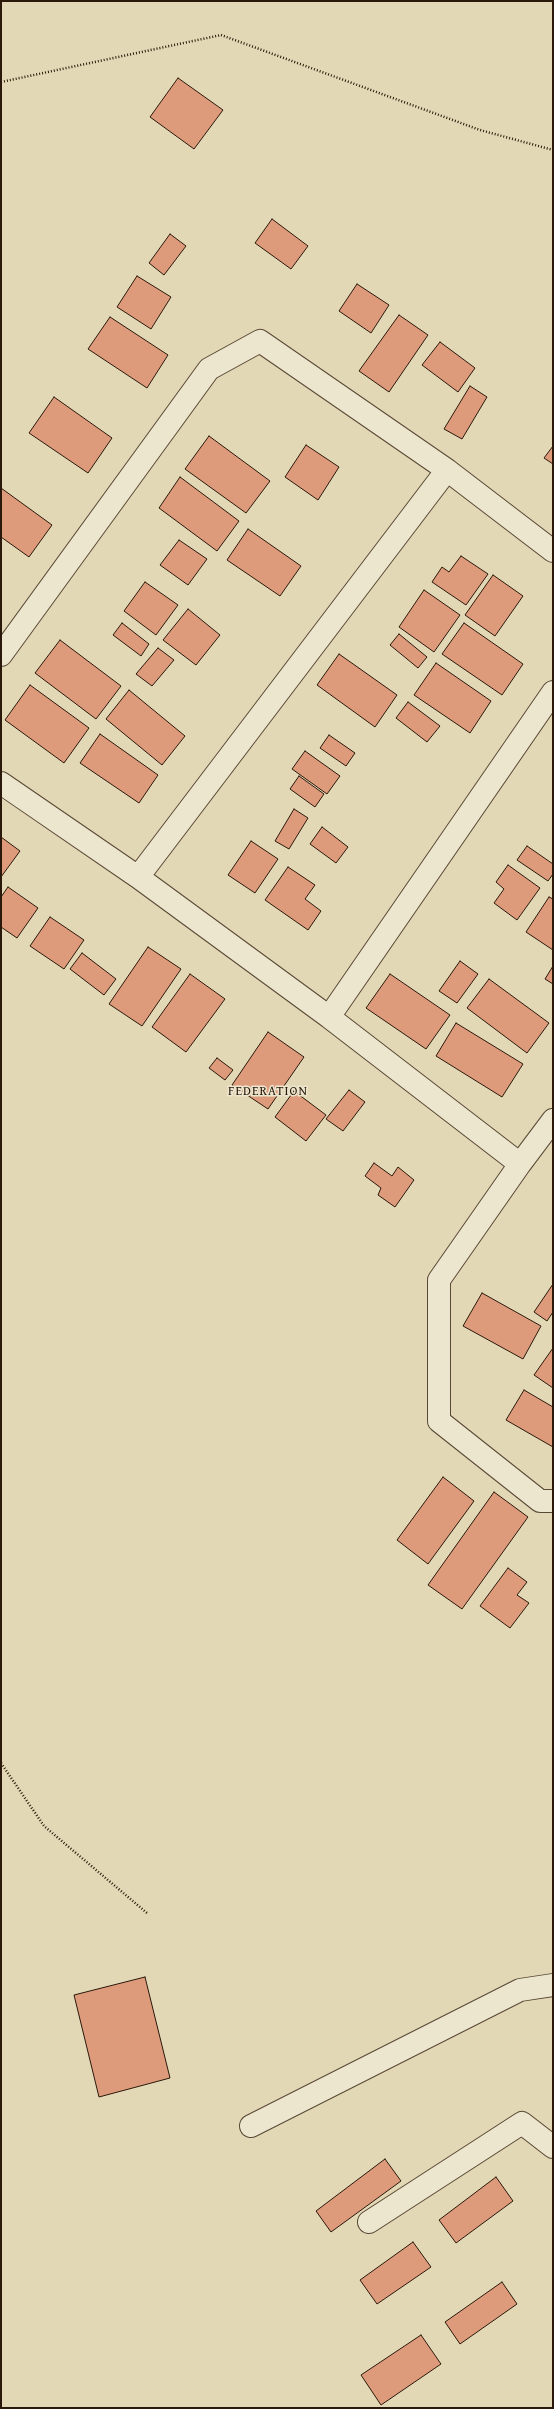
<!DOCTYPE html>
<style>
body{margin:0}
#map{position:relative;width:554px;height:2409px;overflow:hidden;background:#e3d8b5;font-family:"Gentium Book Plus",serif}
canvas{display:block}
.frame{position:absolute;inset:0;border:2px solid #2a180a;pointer-events:none}
</style>
<div id="map">
<canvas width="554" height="2409"></canvas>
<div class="frame"></div>
</div>
<script>
const context = document.querySelector('canvas').getContext('2d');
context.lineJoin = 'round';
function paint(path, color) { context.fillStyle = color; context.fill(path, 'evenodd'); }
const toPath = rows => new Path2D(rows.map(r => 'M' + r).join(''));
function strokePath(path, color, width, dash) { context.strokeStyle = color; context.lineWidth = width; context.lineCap = dash ? 'butt' : 'round'; context.setLineDash(dash || []); context.stroke(path); }
function label(font, color, halo, rows, align = 'center') {
  context.font = font + ' "Gentium Book Plus",serif'; context.lineWidth = 3; context.setLineDash([]); context.textBaseline = 'middle'; context.strokeStyle = halo; context.fillStyle = color; for (const [text, x, y, turn = 0] of rows) {
    context.save(); context.translate(x, y); context.rotate((+turn || 0) * Math.PI / 180); context.textAlign = isNaN(turn) ? turn : align; if (halo) context.strokeText(text, 0, 0); context.fillText(text, 0, 0); context.restore();
  }
}
const building = toPath([
 [178,78,223,110,194,149,150,117,178,78],
 [272,219,308,246,291,269,255,243,272,219],
 [170,234,186,246,164,275,149,263,170,234],
 [137,276,171,297,151,329,117,307,137,276],
 [357,284,389,305,371,333,339,311,357,284],
 [399,315,428,335,389,392,359,371,399,315],
 [110,317,168,355,147,388,88,349,110,317],
 [440,342,475,368,458,392,422,365,440,342],
 [470,386,487,397,462,439,444,429,470,386],
 [54,397,112,438,88,473,29,433,54,397],
 [209,436,270,481,246,513,185,469,209,436],
 [306,445,339,467,318,500,285,477,306,445],
 [553,446,553,464,544,458,553,446],
 [180,477,239,521,217,551,159,508,180,477],
 [1,488,52,525,29,557,1,537,1,488],
 [248,529,301,566,280,596,227,560,248,529],
 [179,540,207,559,188,585,160,565,179,540],
 [461,556,488,574,466,605,432,582,442,567,449,572,461,556],
 [493,575,523,596,495,636,465,615,493,575],
 [145,582,178,605,156,635,124,611,145,582],
 [424,590,460,615,434,652,399,627,424,590],
 [188,609,220,635,196,665,163,640,188,609],
 [122,623,149,644,141,656,113,635,122,623],
 [464,623,523,664,502,695,442,654,464,623],
 [399,634,427,657,418,668,390,645,399,634],
 [60,640,121,686,96,719,35,673,60,640],
 [158,648,174,660,152,686,136,674,158,648],
 [339,654,397,695,375,727,317,685,339,654],
 [436,663,491,701,470,733,414,695,436,663],
 [30,685,89,728,64,763,5,720,30,685],
 [129,690,185,736,162,765,106,719,129,690],
 [408,702,440,726,427,742,396,718,408,702],
 [100,734,158,775,139,803,80,763,100,734],
 [329,735,355,753,346,766,320,748,329,735],
 [305,751,340,776,327,794,292,769,305,751],
 [299,776,324,794,315,807,290,789,299,776],
 [294,809,308,818,289,849,275,841,294,809],
 [322,827,348,847,336,863,310,844,322,827],
 [1,837,20,851,1,877,1,837],
 [251,841,278,859,255,893,228,875,251,841],
 [527,846,553,864,553,874,548,881,517,860,527,846],
 [508,865,540,888,517,920,494,903,504,889,496,882,508,865],
 [288,867,315,885,305,899,321,911,308,930,265,900,288,867],
 [8,887,38,908,17,938,1,927,1,897,8,887],
 [549,897,553,899,553,950,526,932,549,897],
 [50,917,84,940,64,969,30,946,50,917],
 [148,947,181,969,142,1026,109,1004,148,947],
 [82,953,116,979,104,995,70,969,82,953],
 [460,961,478,974,457,1003,439,991,460,961],
 [553,966,553,984,545,979,553,966],
 [190,974,225,999,186,1052,152,1027,190,974],
 [390,974,450,1015,426,1049,366,1008,390,974],
 [489,979,549,1023,527,1053,467,1008,489,979],
 [456,1023,523,1064,502,1097,436,1056,456,1023],
 [268,1032,304,1057,268,1109,232,1085,268,1032],
 [217,1058,233,1070,225,1080,209,1068,217,1058],
 [349,1090,365,1102,343,1131,326,1119,349,1090],
 [294,1091,326,1115,306,1141,275,1117,294,1091],
 [374,1163,392,1176,398,1167,414,1180,395,1207,378,1195,381,1188,365,1176,374,1163],
 [553,1284,553,1312,547,1321,534,1312,553,1284],
 [482,1293,541,1326,523,1359,463,1326,482,1293],
 [553,1348,553,1388,534,1375,553,1348],
 [524,1390,553,1407,553,1447,506,1420,524,1390],
 [443,1477,474,1501,428,1564,397,1540,443,1477],
 [494,1492,528,1517,462,1609,428,1585,494,1492],
 [508,1568,527,1582,517,1595,529,1603,510,1628,480,1606,508,1568],
 [145,1977,170,2078,99,2097,74,1995,145,1977],
 [385,2159,401,2181,331,2232,316,2211,385,2159],
 [496,2177,513,2201,456,2243,439,2220,496,2177],
 [413,2242,431,2267,377,2304,360,2280,413,2242],
 [502,2282,517,2304,460,2344,445,2322,502,2282],
 [421,2335,441,2364,381,2405,361,2375,421,2335]
]);
paint(building, '#de9b7c');
strokePath(building, '#2a180a', 1);
const minor = toPath([
 [1,655,209,369,260,341,447,470,553,551],
 [1,783,138,877,329,1017,520,1164],
 [138,877,447,470],
 [329,1017,553,692],
 [553,1120,520,1164,439,1280,439,1421,540,1501,553,1501],
 [251,2126,520,1990,553,1985],
 [369,2222,522,2123,553,2147]
]);
strokePath(minor, '#584835', 24);
strokePath(toPath([
 [1,82,221,35,480,130,553,150],
 [1,1763,44,1826,147,1913]
]), '#2a180a', 2.5, [1, 2]);
strokePath(minor, '#ede6cf', 22);
context.letterSpacing = '1px';
label('13px', '#2a180a', '#ede6cf', [
 ["FEDERATION",268,1092]
]);
context.letterSpacing = '0px';
</script>
